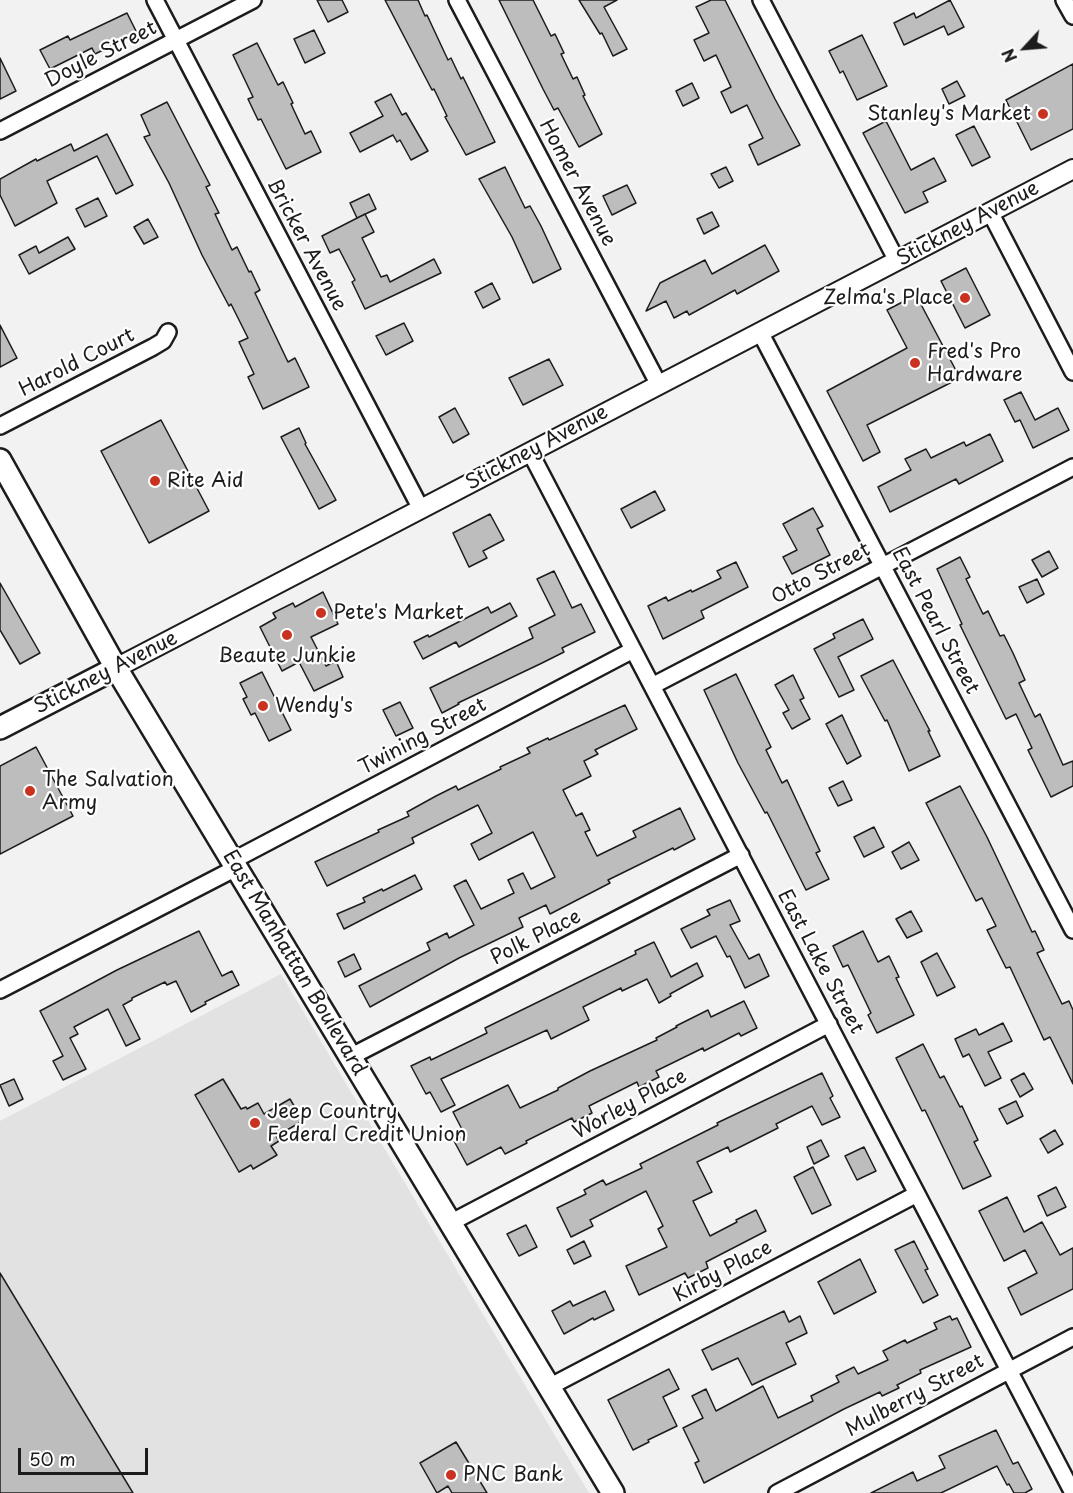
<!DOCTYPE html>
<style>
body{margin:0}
#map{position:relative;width:1073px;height:1493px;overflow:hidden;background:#f2f2f2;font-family:"Playpen Sans",sans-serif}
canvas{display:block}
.north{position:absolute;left:995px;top:18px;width:60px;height:60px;-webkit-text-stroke:4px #fff;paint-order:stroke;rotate:244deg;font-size:16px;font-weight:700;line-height:24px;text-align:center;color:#1c1c1c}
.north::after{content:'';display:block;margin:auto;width:21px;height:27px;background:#1c1c1c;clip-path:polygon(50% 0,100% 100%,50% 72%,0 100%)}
.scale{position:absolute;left:18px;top:1448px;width:130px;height:27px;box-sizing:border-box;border:3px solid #1c1c1c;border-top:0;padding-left:8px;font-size:18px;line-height:21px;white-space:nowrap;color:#1c1c1c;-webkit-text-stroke:4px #fff;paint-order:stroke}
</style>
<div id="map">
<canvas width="1073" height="1493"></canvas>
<div class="north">N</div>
<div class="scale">50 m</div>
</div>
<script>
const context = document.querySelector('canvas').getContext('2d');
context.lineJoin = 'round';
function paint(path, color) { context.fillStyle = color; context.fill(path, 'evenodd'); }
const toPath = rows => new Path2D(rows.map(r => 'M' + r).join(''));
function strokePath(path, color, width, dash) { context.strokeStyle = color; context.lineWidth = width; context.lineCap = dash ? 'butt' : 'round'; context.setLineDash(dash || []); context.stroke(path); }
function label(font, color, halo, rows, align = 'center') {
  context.font = font + ' "Playpen Sans",sans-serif'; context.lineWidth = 4.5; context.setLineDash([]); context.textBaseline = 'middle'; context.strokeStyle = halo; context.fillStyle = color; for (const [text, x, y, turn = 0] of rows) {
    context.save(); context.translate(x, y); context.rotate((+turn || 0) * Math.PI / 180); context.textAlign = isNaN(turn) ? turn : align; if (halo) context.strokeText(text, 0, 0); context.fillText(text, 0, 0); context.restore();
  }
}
paint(toPath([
 [281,974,589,1493,0,1493,0,1121]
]), '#e2e2e2');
const building = toPath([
 [317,0,342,0,348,12,328,22,317,0],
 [385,0,418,0,425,16,427,15,448,60,451,58,461,79,463,77,495,142,466,155,445,117,447,116,434,89,432,90,385,0],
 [499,0,533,0,551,36,555,34,564,53,561,54,573,79,577,77,585,95,583,96,602,134,579,147,558,108,554,110,543,89,499,0],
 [579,0,617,0,604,7,627,49,613,56,602,33,600,34,579,0],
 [711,0,725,0,775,99,800,145,758,165,749,145,763,138,747,105,731,113,721,92,731,87,716,55,704,61,694,40,709,33,696,7,711,0],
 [950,0,964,27,948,35,944,26,904,45,894,23,914,13,916,18,950,0],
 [127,13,137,33,95,54,92,48,50,69,40,50,68,36,70,40,127,13],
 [314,30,325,53,305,63,294,39,314,30],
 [862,35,887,86,857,100,843,71,840,73,829,51,862,35],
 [257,43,278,85,283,82,293,103,291,104,305,134,311,131,321,152,286,169,261,119,258,120,248,99,253,97,233,55,257,43],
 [0,58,16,91,0,99,0,58],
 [1073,64,1073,129,1031,150,1006,100,1073,64],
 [957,81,965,96,949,104,942,89,957,81],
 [692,83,699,98,683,106,676,91,692,83],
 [391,94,402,115,406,113,428,151,411,160,400,140,397,142,393,135,360,152,350,133,383,116,375,102,391,94],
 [167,102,210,185,206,187,219,213,215,214,232,250,237,247,249,272,251,271,260,290,255,293,288,362,295,358,309,387,263,409,248,377,254,374,239,342,248,338,231,304,229,306,202,255,169,183,144,137,150,135,141,115,167,102],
 [886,121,911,170,934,158,946,181,923,192,928,202,905,213,863,133,886,121],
 [974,126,990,157,972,166,956,135,974,126],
 [107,134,133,185,116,194,97,156,47,181,57,203,15,226,0,195,0,179,36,159,37,161,71,144,74,151,107,134],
 [505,167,525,208,530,206,541,226,561,269,533,283,512,237,479,179,505,167],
 [726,167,733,181,719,188,711,174,726,167],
 [627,185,636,203,612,215,603,196,627,185],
 [369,194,376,209,357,218,350,203,369,194],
 [98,198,107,216,85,227,76,209,98,198],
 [712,212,719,226,704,234,697,219,712,212],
 [365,214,374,232,362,238,381,277,387,275,390,282,434,259,441,273,365,309,352,282,355,280,339,249,330,253,322,236,365,214],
 [148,219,158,237,144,244,134,227,148,219],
 [68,237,75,249,29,274,19,255,36,246,39,253,68,237],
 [765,245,779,271,737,294,735,290,689,315,687,311,674,318,666,301,646,311,660,283,705,260,712,274,765,245],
 [966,268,990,315,965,328,941,281,966,268],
 [492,283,500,299,483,308,475,292,492,283],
 [916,295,960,378,867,425,880,452,863,461,827,391,907,348,887,310,916,295],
 [404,323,413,341,386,355,376,336,404,323],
 [0,325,17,358,0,367,0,325],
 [549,359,563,385,523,405,509,378,549,359],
 [1021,392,1035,420,1058,408,1069,430,1033,448,1020,420,1015,422,1004,400,1021,392],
 [455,408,469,434,453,443,439,417,455,408],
 [161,420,209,511,149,543,101,451,161,420],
 [299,428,306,443,305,444,336,500,319,509,281,437,299,428],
 [990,434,1003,461,959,484,956,479,890,512,878,487,911,470,905,459,926,449,931,458,964,442,966,446,990,434],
 [655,491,665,510,631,528,621,509,655,491],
 [813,508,823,526,817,529,830,555,792,574,783,557,797,550,783,524,813,508],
 [490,514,504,540,483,551,487,558,469,567,453,533,490,514],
 [1049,551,1058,568,1042,577,1032,560,1049,551],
 [960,557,970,577,966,579,983,614,988,611,1000,636,1004,635,1013,653,1025,680,1019,683,1035,717,1040,714,1063,765,1073,761,1073,786,1051,797,1028,750,1032,748,1016,714,1006,719,960,625,962,624,937,569,960,557],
 [736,562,748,587,701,611,704,618,663,639,648,606,666,597,668,601,691,590,692,592,721,578,717,571,736,562],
 [554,571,572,608,581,604,595,632,562,648,564,652,540,664,458,703,459,704,442,713,430,688,533,638,529,628,555,615,537,579,554,571],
 [1037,579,1044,594,1027,603,1019,587,1037,579],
 [0,583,40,653,20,664,0,630,0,583],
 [323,592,338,624,311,637,326,666,336,661,343,677,314,691,299,662,282,671,260,627,276,618,273,613,293,603,295,607,323,592],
 [510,603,517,616,459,647,456,642,423,659,414,642,428,635,429,637,488,607,491,613,510,603],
 [863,619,873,639,838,657,854,690,839,697,814,649,835,638,833,634,863,619],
 [893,660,930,731,928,731,940,756,909,771,887,720,885,721,861,676,893,660],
 [262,672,291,730,269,741,255,713,251,715,243,699,247,697,240,683,262,672],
 [736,674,771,747,766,750,782,783,787,780,820,851,816,853,829,879,806,890,767,812,765,813,738,763,704,690,736,674],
 [793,675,804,698,800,700,810,719,792,729,783,713,789,710,775,685,793,675],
 [400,702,413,728,396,736,383,710,400,702],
 [625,705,637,729,595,750,598,754,584,761,591,776,563,790,576,816,582,813,590,830,585,832,597,856,636,837,633,831,680,808,695,839,674,850,673,848,608,880,610,883,550,914,546,905,519,918,523,927,459,958,370,1007,359,986,430,950,427,943,447,933,449,938,474,925,454,886,466,880,481,909,514,893,508,880,523,873,531,889,555,877,533,832,479,860,471,844,492,833,478,805,412,838,414,843,327,886,315,862,379,832,378,830,409,816,407,812,436,796,456,786,458,790,501,769,500,767,530,753,527,748,548,738,549,740,625,705],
 [842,715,861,756,847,764,826,724,842,715],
 [36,747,73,816,0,854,0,766,36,747],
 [843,781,852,800,838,806,829,788,843,781],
 [960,786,987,837,1032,932,1035,931,1044,950,1037,953,1062,1004,1069,1001,1073,1010,1073,1084,1050,1037,1044,1040,1010,967,1006,968,987,930,996,926,982,898,976,901,926,803,960,786],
 [874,827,884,847,864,857,854,837,874,827],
 [909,842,919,860,901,869,892,852,909,842],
 [415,875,422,889,344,929,337,914,365,902,363,898,382,889,383,891,415,875],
 [730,900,740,921,730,925,749,959,759,954,769,976,745,988,730,956,727,957,716,936,691,948,681,929,710,915,707,910,730,900],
 [911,911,922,931,907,938,896,919,911,911],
 [199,931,222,976,232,971,239,985,205,1002,206,1004,191,1012,176,981,167,985,165,982,132,998,132,1000,123,1005,140,1039,126,1046,108,1009,74,1027,78,1034,70,1038,86,1069,63,1080,53,1061,63,1056,40,1011,117,970,199,931],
 [863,931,878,962,889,956,899,977,896,978,914,1015,877,1033,868,1015,871,1013,848,965,843,967,833,946,863,931],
 [654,942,671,977,697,963,703,976,670,994,671,996,659,1003,647,979,622,991,621,988,583,1007,589,1020,551,1039,547,1030,441,1079,455,1105,441,1112,430,1092,426,1094,411,1066,430,1057,431,1060,487,1033,485,1028,636,954,635,951,654,942],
 [937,953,955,987,937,996,921,962,937,953],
 [354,954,361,969,345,977,338,962,354,954],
 [744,1001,757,1028,741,1036,739,1033,704,1051,703,1048,656,1071,659,1077,639,1087,637,1082,589,1106,592,1113,574,1122,572,1118,526,1141,527,1143,505,1154,501,1147,467,1165,454,1141,465,1135,453,1112,508,1085,520,1108,558,1090,558,1088,590,1071,657,1040,656,1038,677,1027,676,1026,708,1010,711,1017,744,1001],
 [1003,1023,1012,1041,988,1052,1001,1078,985,1086,969,1054,963,1057,955,1039,976,1029,979,1035,1003,1023],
 [923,1044,940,1078,944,1076,960,1107,962,1106,978,1140,974,1142,991,1176,963,1189,925,1110,922,1111,896,1058,923,1044],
 [822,1073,833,1096,830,1098,840,1117,822,1125,812,1106,776,1124,778,1128,730,1152,728,1147,697,1162,712,1192,693,1201,710,1236,737,1222,736,1220,756,1210,766,1231,706,1262,708,1268,688,1278,685,1273,639,1295,626,1266,667,1247,658,1229,663,1226,646,1191,590,1220,593,1226,571,1237,557,1208,586,1194,584,1190,603,1180,606,1185,642,1168,640,1164,718,1125,717,1123,822,1073],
 [1024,1073,1033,1089,1020,1097,1011,1080,1024,1073],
 [14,1079,23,1099,9,1106,0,1085,14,1079],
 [223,1079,241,1109,246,1107,247,1109,258,1103,264,1114,290,1099,303,1121,276,1136,279,1141,271,1146,277,1155,253,1169,251,1165,239,1172,195,1095,223,1079],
 [1016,1101,1023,1116,1007,1124,999,1109,1016,1101],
 [1055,1130,1063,1144,1048,1153,1040,1139,1055,1130],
 [821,1140,829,1156,814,1164,807,1147,821,1140],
 [864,1147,876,1171,857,1180,845,1156,864,1147],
 [813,1167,831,1205,812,1214,794,1177,813,1167],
 [1056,1187,1066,1207,1047,1216,1038,1196,1056,1187],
 [1007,1197,1024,1232,1042,1222,1060,1255,1073,1248,1073,1289,1021,1315,1008,1288,1037,1273,1025,1250,1004,1261,979,1211,1007,1197],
 [526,1225,537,1247,519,1256,507,1234,526,1225],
 [584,1241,591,1256,574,1264,567,1250,584,1241],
 [914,1241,928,1269,925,1270,938,1295,923,1303,895,1250,914,1241],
 [860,1259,876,1292,834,1314,818,1282,860,1259],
 [0,1273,133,1493,0,1493,0,1273],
 [605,1291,614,1310,594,1320,593,1318,564,1334,552,1311,570,1301,573,1306,605,1291],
 [784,1311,789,1322,800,1316,807,1333,786,1343,796,1364,752,1385,738,1358,712,1370,702,1350,784,1311],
 [950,1316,952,1320,957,1318,971,1347,920,1370,921,1373,897,1385,899,1388,882,1396,880,1392,844,1409,704,1483,695,1463,699,1461,683,1428,703,1418,692,1396,706,1389,716,1411,763,1386,778,1418,813,1401,811,1396,839,1382,836,1376,854,1367,858,1374,888,1360,883,1351,905,1340,907,1343,937,1329,934,1323,950,1316],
 [669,1369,679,1389,663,1397,677,1426,648,1440,649,1442,633,1450,608,1400,669,1369],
 [996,1430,1013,1464,1018,1462,1032,1489,1025,1493,1014,1493,1009,1484,1007,1485,997,1466,941,1493,871,1493,913,1472,917,1481,945,1468,939,1456,996,1430],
 [456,1442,487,1493,452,1493,448,1486,437,1493,420,1463,456,1442]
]);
paint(building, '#bdbdbd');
strokePath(building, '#1c1c1c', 1.5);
const minor = toPath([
 [155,0,421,509],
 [457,0,659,385],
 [761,0,897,261],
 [1064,0,1073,16],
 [0,131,253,0],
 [990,212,1073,372],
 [760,332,1073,930],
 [0,426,153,347,163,341,168,332],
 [530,452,1073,1493],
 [652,686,1073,467],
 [232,861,633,650],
 [0,990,236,868],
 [350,1057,741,855],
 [450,1223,829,1024],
 [549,1387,917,1194],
 [777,1493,1073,1337]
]);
const tertiary = toPath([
 [116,668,1073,169]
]);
const secondary = toPath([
 [0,460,116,668,613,1493],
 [0,728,116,668]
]);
strokePath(minor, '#1c1c1c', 20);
strokePath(tertiary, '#1c1c1c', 22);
strokePath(secondary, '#1c1c1c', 26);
strokePath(minor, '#fff', 15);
strokePath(tertiary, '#fff', 18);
strokePath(secondary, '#fff', 21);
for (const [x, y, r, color] of [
 [1043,114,6,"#c8321e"],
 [965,298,6,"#c8321e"],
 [915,363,6,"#c8321e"],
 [155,481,6,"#c8321e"],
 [321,613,6,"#c8321e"],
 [287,635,6,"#c8321e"],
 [263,706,6,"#c8321e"],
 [30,791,6,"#c8321e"],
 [255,1123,6,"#c8321e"],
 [451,1475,6,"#c8321e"]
]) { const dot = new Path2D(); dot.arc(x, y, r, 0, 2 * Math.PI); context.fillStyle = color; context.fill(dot); strokePath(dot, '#fff', 2); }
label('20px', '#1c1c1c', '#fff', [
 ["Doyle Street",101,55,-27],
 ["Homer Avenue",577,183,62],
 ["Stickney Avenue",968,224,-28],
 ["Bricker Avenue",306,245,62],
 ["Harold Court",77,363,-27],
 ["Stickney Avenue",537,448,-28],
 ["Otto Street",821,574,-28],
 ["East Pearl Street",935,621,62],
 ["Stickney Avenue",106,673,-27],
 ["Twining Street",423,737,-28],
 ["Polk Place",536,938,-27],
 ["East Lake Street",820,962,62],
 ["East Manhattan Boulevard",294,963,59],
 ["Worley Place",630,1105,-28],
 ["Kirby Place",723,1272,-28],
 ["Mulberry Street",915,1396,-28]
]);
label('20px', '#1c1c1c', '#fff', [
 ["Stanley's Market",1031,114,"right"],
 ["Zelma's Place",953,298,"right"],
 ["Fred's Pro",927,352],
 ["Hardware",927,375],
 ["Rite Aid",167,481],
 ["Pete's Market",333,613],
 ["Beaute Junkie",287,656,"center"],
 ["Wendy's",275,706],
 ["The Salvation",42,780],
 ["Army",42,803],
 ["Jeep Country",267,1112],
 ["Federal Credit Union",267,1135],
 ["PNC Bank",463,1475]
], 'left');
</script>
